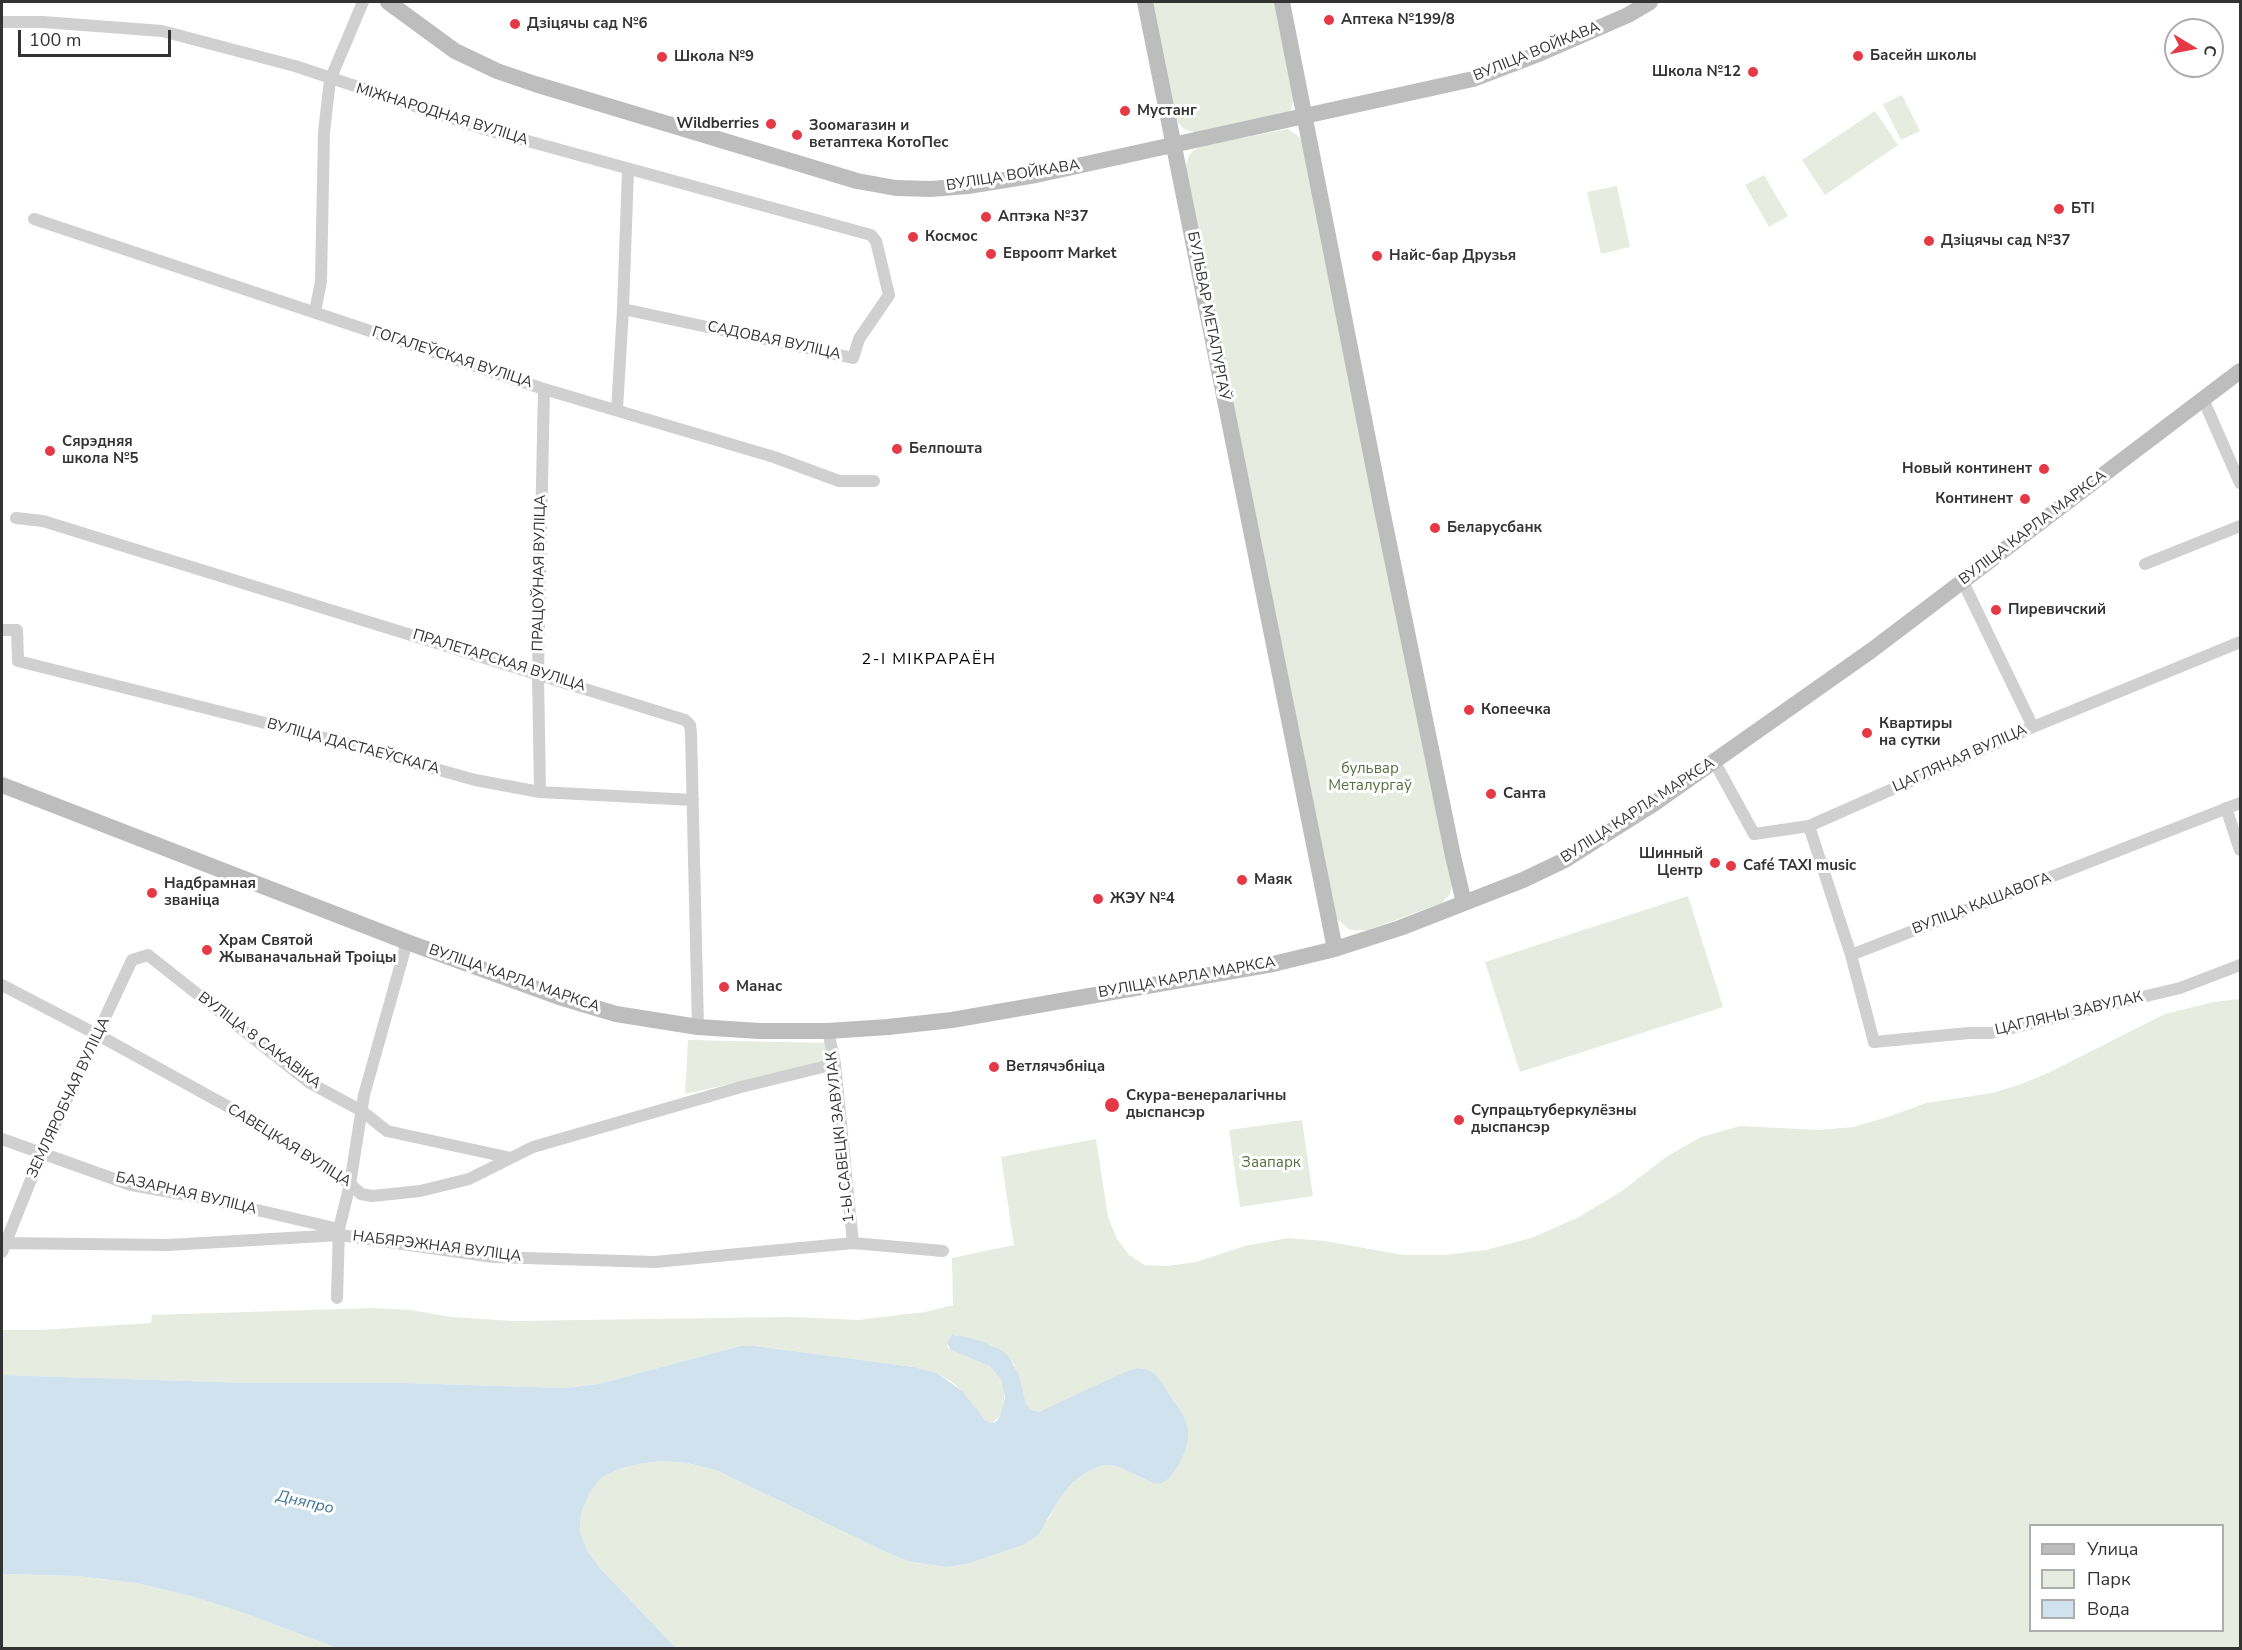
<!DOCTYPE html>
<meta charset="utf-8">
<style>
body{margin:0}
#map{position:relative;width:2242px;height:1650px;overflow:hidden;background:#fff;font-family:"Nunito Sans",sans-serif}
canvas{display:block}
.frame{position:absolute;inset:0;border:3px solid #333;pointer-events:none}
.legend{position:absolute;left:2029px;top:1524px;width:195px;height:108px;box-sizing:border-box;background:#fff;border:2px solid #adadad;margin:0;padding:8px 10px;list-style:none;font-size:18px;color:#333}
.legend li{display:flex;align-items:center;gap:12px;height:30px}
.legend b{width:30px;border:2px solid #adadad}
.north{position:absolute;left:2164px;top:18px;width:60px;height:60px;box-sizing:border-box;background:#fff;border:2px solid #adadad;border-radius:50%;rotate:100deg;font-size:16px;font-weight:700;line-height:24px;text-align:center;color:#333}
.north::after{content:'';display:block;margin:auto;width:21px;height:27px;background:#e63946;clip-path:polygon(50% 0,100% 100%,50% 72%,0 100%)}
.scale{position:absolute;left:18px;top:30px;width:153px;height:27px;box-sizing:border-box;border:3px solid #333;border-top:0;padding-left:8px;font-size:18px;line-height:21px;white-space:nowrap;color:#333;-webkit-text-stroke:4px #fff;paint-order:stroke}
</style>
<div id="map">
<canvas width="2242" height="1650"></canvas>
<div class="frame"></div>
<ul class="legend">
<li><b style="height:8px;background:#bdbdbd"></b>Улица</li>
<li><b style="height:16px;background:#e6ecdf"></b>Парк</li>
<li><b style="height:16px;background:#cfe2ee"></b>Вода</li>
</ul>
<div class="north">С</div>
<div class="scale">100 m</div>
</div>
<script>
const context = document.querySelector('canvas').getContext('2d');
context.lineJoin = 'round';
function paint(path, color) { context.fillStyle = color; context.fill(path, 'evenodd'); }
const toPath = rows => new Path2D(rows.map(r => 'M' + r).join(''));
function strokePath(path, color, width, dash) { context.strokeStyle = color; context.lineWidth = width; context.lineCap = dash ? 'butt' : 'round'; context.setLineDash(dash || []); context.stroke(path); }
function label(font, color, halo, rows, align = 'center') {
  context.font = font + ' "Nunito Sans",sans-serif'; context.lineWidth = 6; context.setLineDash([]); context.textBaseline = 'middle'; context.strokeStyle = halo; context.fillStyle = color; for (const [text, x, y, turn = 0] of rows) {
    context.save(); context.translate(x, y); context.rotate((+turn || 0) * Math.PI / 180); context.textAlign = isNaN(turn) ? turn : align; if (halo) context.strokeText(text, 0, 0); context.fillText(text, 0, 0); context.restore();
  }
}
paint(toPath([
 [1152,2,1276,2,1294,101,1290,112,1196,133,1184,129,1175,119],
 [1902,95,1920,131,1901,140,1883,104],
 [1875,111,1898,145,1825,195,1802,160],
 [1288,129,1298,136,1302,142,1453,884,1450,894,1442,903,1368,930,1350,930,1337,919,1185,169,1189,156,1193,151,1201,146],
 [1764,175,1788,216,1769,227,1745,185],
 [1617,186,1630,247,1601,254,1587,192],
 [1688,896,1723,1007,1520,1072,1485,962],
 [2240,999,2240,1648,676,1648,599,1567,587,1550,580,1532,581,1513,590,1492,602,1477,619,1469,639,1464,663,1461,687,1463,716,1470,890,1554,911,1562,947,1567,967,1564,1023,1545,1049,1518,1060,1498,1073,1482,1087,1472,1102,1465,1117,1466,1153,1483,1162,1483,1175,1402,1155,1374,1146,1369,1137,1368,1046,1410,1039,1412,1031,1410,1026,1404,1014,1364,991,1345,956,1335,947,1343,948,1348,990,1366,1002,1381,1005,1389,1003,1408,1000,1416,992,1423,985,1420,955,1384,937,1373,914,1367,755,1346,740,1346,599,1384,565,1388,405,1383,250,1383,2,1375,2,1330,40,1330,151,1323,152,1315,374,1308,411,1310,451,1317,514,1321,793,1317,858,1320,925,1312,953,1305,952,1258,1014,1245,1001,1157,1096,1139,1108,1217,1117,1239,1129,1255,1145,1265,1167,1266,1196,1262,1245,1246,1288,1238,1325,1241,1403,1255,1445,1255,1486,1250,1531,1238,1577,1218,1622,1191,1666,1157,1701,1137,1740,1126,1818,1130,1853,1127,1891,1116,1926,1103,1992,1093,2022,1084,2050,1072,2165,1014,2214,1002],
 [2030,1526,2222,1526,2222,1630,2030,1630],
 [688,1040,825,1043,828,1062,685,1094],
 [1302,1120,1313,1196,1240,1207,1229,1130],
 [2,1574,78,1576,136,1583,191,1596,247,1614,337,1648,2,1648]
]), '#e6ecdf');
paint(toPath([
 [952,1335,962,1336,981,1341,1001,1350,1008,1356,1018,1373,1026,1404,1031,1410,1039,1412,1125,1372,1137,1368,1146,1369,1155,1374,1162,1383,1183,1415,1188,1428,1188,1439,1185,1451,1178,1466,1170,1477,1162,1483,1153,1483,1117,1466,1102,1465,1087,1472,1073,1482,1060,1498,1038,1535,1023,1545,967,1564,947,1567,911,1562,890,1554,716,1470,687,1463,663,1461,639,1464,619,1469,602,1477,590,1492,581,1513,580,1532,587,1550,599,1567,676,1648,337,1648,247,1614,191,1596,136,1583,78,1576,2,1574,2,1375,250,1383,405,1383,565,1388,599,1384,740,1346,755,1346,914,1367,937,1373,962,1391,985,1420,992,1423,997,1421,1000,1416,1005,1398,1002,1381,990,1366,951,1350,947,1343]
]), '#cfe2ee');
strokePath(toPath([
 [2,22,43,22,162,31,295,66,484,129,871,235,876,241,889,295,859,339,853,358,623,309],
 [34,219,544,389,774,457,839,481,874,481],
 [315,312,321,281,324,132,330,80,363,2],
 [2203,399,2240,483],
 [617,410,623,309,628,170],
 [16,518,43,521,685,720,690,725,691,733,698,1027],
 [2145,564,2240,526],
 [1963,582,2033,727],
 [2,630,17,630,18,661,329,739,475,780,540,792,693,800],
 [1714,761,1754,834,1809,826,2033,727,2240,642],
 [540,792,538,673,544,389],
 [2226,808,2240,850],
 [1809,826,1851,955,2240,803],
 [1851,955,1874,1042,1969,1033,1991,1033,2180,988,2240,965],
 [2,985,98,1035,256,1122,350,1184,361,1194,372,1196,420,1191,469,1179,533,1147,741,1087,835,1064],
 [828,1031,835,1064,853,1243],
 [2,1139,131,1185,205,1198,339,1229],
 [2,1243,168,1245,340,1235,493,1257,655,1262,853,1243,943,1251],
 [2,1252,42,1152,132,960,148,955,310,1083,362,1111,387,1131,511,1158],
 [337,1298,339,1229,350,1184,364,1095,407,942]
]), '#d0d0d0', 12);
strokePath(toPath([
 [388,2,455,51,497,71,535,84,857,181,896,188,931,189,968,186,1036,175,1473,79,1541,53,1628,15,1650,2],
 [1145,2,1335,949],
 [1282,2,1381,505,1453,856,1464,903],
 [2,785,407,942,559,997,616,1014,698,1027,759,1031,828,1031,888,1027,952,1020,1273,964,1335,949,1400,928,1523,880,1565,860,1655,803,1872,650,2240,371]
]), '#bdbdbd', 16);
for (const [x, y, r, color] of [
 [1329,20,6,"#e63946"],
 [515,24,6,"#e63946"],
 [1858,56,6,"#e63946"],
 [662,57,6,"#e63946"],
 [1753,72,6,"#e63946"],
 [1125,111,6,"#e63946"],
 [771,124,6,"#e63946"],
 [797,135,6,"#e63946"],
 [2059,209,6,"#e63946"],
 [986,217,6,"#e63946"],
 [913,237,6,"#e63946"],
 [1929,241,6,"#e63946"],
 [991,254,6,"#e63946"],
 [1377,256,6,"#e63946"],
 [897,449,6,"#e63946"],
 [50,451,6,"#e63946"],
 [2044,469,6,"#e63946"],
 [2025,499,6,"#e63946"],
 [1435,528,6,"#e63946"],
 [1996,610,6,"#e63946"],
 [1469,710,6,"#e63946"],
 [1867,733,6,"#e63946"],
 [1491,794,6,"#e63946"],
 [1715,863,6,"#e63946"],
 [1731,866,6,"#e63946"],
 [1242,880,6,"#e63946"],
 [152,893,6,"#e63946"],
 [1098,899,6,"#e63946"],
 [207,950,6,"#e63946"],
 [724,987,6,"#e63946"],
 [994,1067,6,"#e63946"],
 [1112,1105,8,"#e63946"],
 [1459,1120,6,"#e63946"]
]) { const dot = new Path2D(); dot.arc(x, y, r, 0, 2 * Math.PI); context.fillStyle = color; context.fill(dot); strokePath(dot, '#fff', 2); }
label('bold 15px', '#333', '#fff', [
 ["Аптека №199/8",1341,20],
 ["Дзіцячы сад №6",527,24],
 ["Басейн школы",1870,56],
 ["Школа №9",674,57],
 ["Школа №12",1741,72,"right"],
 ["Мустанг",1137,111],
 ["Wildberries",759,124,"right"],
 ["Зоомагазин и",809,126],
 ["ветаптека КотоПес",809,143],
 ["БТІ",2071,209],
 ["Аптэка №37",998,217],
 ["Космос",925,237],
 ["Дзіцячы сад №37",1941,241],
 ["Евроопт Market",1003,254],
 ["Найс-бар Друзья",1389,256],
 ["Сярэдняя",62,442],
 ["школа №5",62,459],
 ["Белпошта",909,449],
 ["Новый континент",2032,469,"right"],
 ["Континент",2013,499,"right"],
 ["Беларусбанк",1447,528],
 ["Пиревичский",2008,610],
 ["Копеечка",1481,710],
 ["Квартиры",1879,724],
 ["на сутки",1879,741],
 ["Санта",1503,794],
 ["Шинный",1703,854,"right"],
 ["Центр",1703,871,"right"],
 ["Café TAXI music",1743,866],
 ["Маяк",1254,880],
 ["Надбрамная",164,884],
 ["званіца",164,901],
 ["ЖЭУ №4",1110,899],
 ["Храм Святой",219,941],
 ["Жываначальнай Троіцы",219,958],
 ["Манас",736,987],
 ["Ветлячэбніца",1006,1067],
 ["Скура-венералагічны",1126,1096],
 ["дыспансэр",1126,1113],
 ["Супрацьтуберкулёзны",1471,1111],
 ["дыспансэр",1471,1128]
], 'left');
label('15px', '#333', '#fff', [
 ["ВУЛІЦА ВОЙКАВА",1537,52,-22],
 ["МІЖНАРОДНАЯ ВУЛІЦА",442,115,17],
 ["ВУЛІЦА ВОЙКАВА",1013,176,-9],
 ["БУЛЬВАР МЕТАЛУРГАЎ",1208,316,79],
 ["САДОВАЯ ВУЛІЦА",774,341,12],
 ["ГОГАЛЕЎСКАЯ ВУЛІЦА",452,358,18],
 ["ВУЛІЦА КАРЛА МАРКСА",2033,528,-37],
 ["ПРАЦОЎНАЯ ВУЛІЦА",540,573,-89],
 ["ПРАЛЕТАРСКАЯ ВУЛІЦА",499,661,17],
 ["ВУЛІЦА ДАСТАЕЎСКАГА",353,747,15],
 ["ЦАГЛЯНАЯ ВУЛІЦА",1960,759,-24],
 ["ВУЛІЦА КАРЛА МАРКСА",1638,811,-33],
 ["ВУЛІЦА КАШАВОГА",1982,904,-21],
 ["ВУЛІЦА КАРЛА МАРКСА",1187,978,-10],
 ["ВУЛІЦА КАРЛА МАРКСА",514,979,19],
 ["ЦАГЛЯНЫ ЗАВУЛАК",2069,1014,-13],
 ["ВУЛІЦА 8 САКАВІКА",259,1041,37],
 ["ЗЕМЛЯРОБЧАЯ ВУЛІЦА",69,1098,-65],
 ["1-Ы САВЕЦКІ ЗАВУЛАК",841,1137,-96],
 ["САВЕЦКАЯ ВУЛІЦА",289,1146,32],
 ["БАЗАРНАЯ ВУЛІЦА",186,1194,13],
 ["НАБЯРЭЖНАЯ ВУЛІЦА",437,1247,7]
]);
label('15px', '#56703f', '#fff', [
 ["бульвар",1370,769],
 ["Металургаў",1370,786],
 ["Заапарк",1271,1163]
]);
context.letterSpacing = '1.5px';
label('16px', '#000', '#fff', [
 ["2-І МІКРАРАЁН",929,660]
]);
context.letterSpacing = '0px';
label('italic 16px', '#3f7597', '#fff', [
 ["Дняпро",305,1503,13]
]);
</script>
